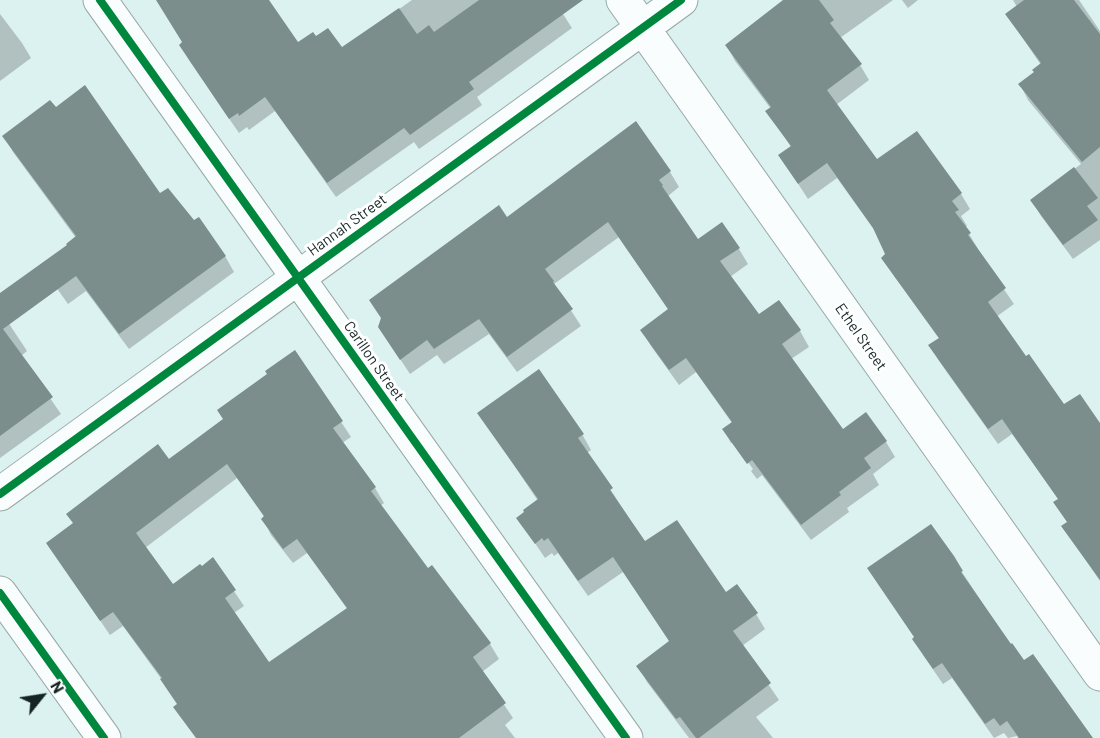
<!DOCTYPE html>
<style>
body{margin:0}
#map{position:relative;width:1100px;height:738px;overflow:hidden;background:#dcf2f0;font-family:Barlow,sans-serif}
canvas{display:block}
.north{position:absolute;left:12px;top:666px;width:60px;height:60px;-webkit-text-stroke:4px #fff;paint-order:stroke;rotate:60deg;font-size:16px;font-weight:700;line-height:24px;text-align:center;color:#152524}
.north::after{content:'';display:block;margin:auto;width:21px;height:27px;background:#152524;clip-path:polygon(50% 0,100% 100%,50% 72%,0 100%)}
</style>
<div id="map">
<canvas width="1100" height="738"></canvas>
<div class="north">N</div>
</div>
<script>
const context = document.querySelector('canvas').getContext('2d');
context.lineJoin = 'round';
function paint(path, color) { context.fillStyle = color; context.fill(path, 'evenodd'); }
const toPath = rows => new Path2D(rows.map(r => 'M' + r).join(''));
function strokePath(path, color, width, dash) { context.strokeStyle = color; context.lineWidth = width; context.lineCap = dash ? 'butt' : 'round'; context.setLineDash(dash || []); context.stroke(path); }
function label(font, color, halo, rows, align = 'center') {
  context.font = font + ' Barlow,sans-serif'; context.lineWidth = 6; context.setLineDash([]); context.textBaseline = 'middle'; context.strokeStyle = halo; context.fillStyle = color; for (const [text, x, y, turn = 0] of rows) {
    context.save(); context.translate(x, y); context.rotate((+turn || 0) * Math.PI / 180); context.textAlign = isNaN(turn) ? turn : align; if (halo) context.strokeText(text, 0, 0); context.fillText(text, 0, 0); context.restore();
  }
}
paint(toPath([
 [157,0,267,0,298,44,316,38,342,49,412,0,554,0,572,28,477,97,482,105,419,149,414,142,336,197,275,111,249,130,247,127,239,133,189,60,181,45,184,43],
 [787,0,893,0,840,38,860,65,869,80,836,105,877,162,961,194,970,209,961,216,967,226,965,227,978,249,977,250,1014,304,996,317,1064,407,1100,427,1100,581,1063,527,1068,523,1059,500,1012,434,998,444,939,361,930,346,940,340,892,273,883,258,887,255,878,235,837,178,808,199,780,156,791,147,767,111,771,109,735,61,727,46],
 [902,0,918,0,908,8],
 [1013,0,1079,0,1100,31,1100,240,1073,259,1041,216,1032,201,1081,164,1028,100,1020,84,1036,73,1041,65,1007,15,1017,7],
 [0,14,22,43,31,58,0,81],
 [4,136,160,196,225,256,234,272,129,349,86,291,68,304,51,280,76,238,13,152],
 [670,172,679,187,668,196,698,241,739,249,748,264,730,277,758,316,779,302,800,331,809,347,791,359,843,431,886,442,895,457,873,474,879,485,847,508,849,512,811,540,762,475,757,479,751,471,753,469,734,443,731,443,724,430,732,423,696,372,679,385,651,346,642,330,669,311,619,237,554,284,581,326,517,372,489,334,444,364,437,355,410,374,379,327,507,219],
 [0,310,27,351,21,356,61,414,0,458],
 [295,352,351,437,342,443,375,488,384,503,380,506,428,570,432,568,490,644,499,659,482,672,513,718,505,725,515,738,212,738,162,680,123,626,110,635,48,544,224,420,269,375],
 [237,478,265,518,263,519,271,535,293,563,307,553,348,610,268,664,234,613,244,606,213,560,202,568,173,586,145,548],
 [479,413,582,434,591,450,587,453,645,543,756,614,765,629,742,646,779,700,756,717,773,738,689,738,647,682,638,666,670,642,623,572,588,596,558,553,554,556,552,553,545,558,518,518,538,501],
 [952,557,1011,646,1091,738,1018,738,1017,736,1008,738,1004,733,994,738,952,678,943,684,923,655]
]), '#0003');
paint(toPath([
 [156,0,269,0,298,42,313,32,316,36,328,28,342,47,399,8,417,34,429,25,434,32,479,0,583,0,469,82,474,89,410,135,404,128,327,183,265,97,239,116,238,113,229,119,179,45,182,42],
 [783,0,819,0,834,20,830,23,862,64,827,90,877,159,917,131,962,193,952,201,959,210,955,212,971,233,968,235,1006,288,988,302,1026,356,1029,354,1064,404,1080,394,1100,423,1100,580,1061,526,1067,522,1053,502,1058,499,1002,419,988,429,928,345,939,338,881,258,885,254,873,228,827,163,798,184,778,155,791,146,765,111,771,107,725,45],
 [1024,0,1074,0,1100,34,1100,147,1082,162,1018,84,1034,72,1032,70,1041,63,1005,14],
 [85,85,160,193,168,188,194,220,199,217,226,256,119,334,76,276,3,329,53,397,0,436,0,293,67,245,66,244,76,236,2,136,50,100,56,107],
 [636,121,671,171,659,180,663,185,662,186,698,239,722,222,740,248,720,261,759,314,779,300,801,330,782,344,843,429,866,412,887,441,864,458,871,468,839,492,841,495,801,525,752,460,747,464,722,429,732,422,686,358,669,370,640,330,668,309,608,222,545,269,554,281,553,282,573,309,507,357,479,319,434,349,427,340,400,360,378,327,381,318,369,300,499,205,507,217],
 [1074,167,1098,198,1087,206,1098,220,1063,245,1030,200],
 [295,350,343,421,333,428,376,487,371,491,428,568,432,565,491,643,473,657,506,703,459,738,196,738,173,707,177,704,160,679,162,678,113,612,100,621,46,543,73,523,66,514,158,444,169,459,223,419,217,410,267,374,265,371],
 [227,464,264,516,261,519,283,549,297,539,347,608,269,662,225,598,236,590,213,557,202,566,200,564,173,584,136,533],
 [539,369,584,434,578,438,613,488,610,490,645,541,677,520,726,592,737,584,758,613,733,631,771,683,699,738,696,738,680,717,676,719,636,666,669,641,613,557,578,581,548,538,544,541,542,538,535,544,516,518,524,512,523,510,538,499,477,413],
 [931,524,954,556,963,571,961,572,1011,644,1012,643,1024,660,1033,654,1093,738,1019,738,1007,721,1000,726,994,718,985,724,942,663,933,669,912,639,914,637,867,568]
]), '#7b8e8c');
const minor = toPath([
 [100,0,626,738],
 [623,0,1100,674],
 [0,494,681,0],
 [0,593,104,738]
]);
strokePath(minor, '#96a8a6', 35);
strokePath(minor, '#fafdfd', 33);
strokePath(toPath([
 [100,0,626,738],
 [0,494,681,0],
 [0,593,104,738]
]), '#00873e', 8);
label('15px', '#152524', '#fff', [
 ["Hannah Street",347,225,-36],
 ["Ethel Street",861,337,55],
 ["Carillon Street",374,361,55]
]);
</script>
